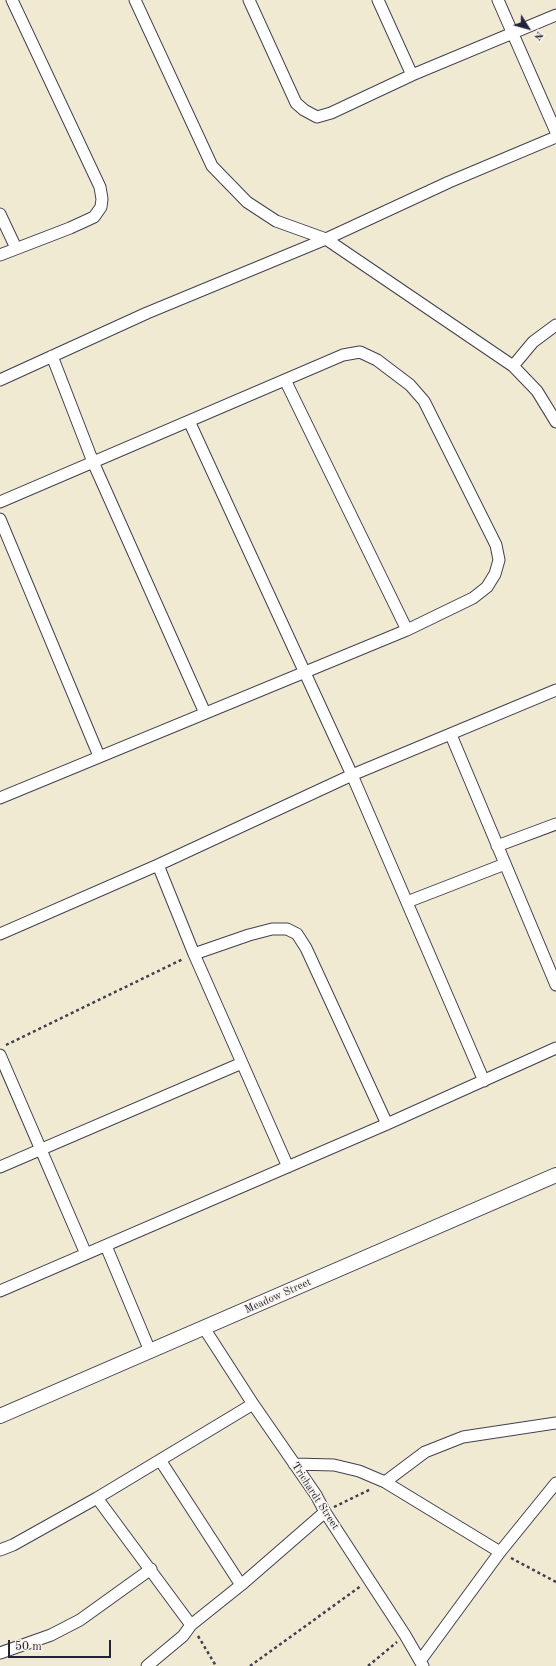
<!DOCTYPE html>
<style>
body{margin:0}
#map{position:relative;width:556px;height:1666px;overflow:hidden;background:#f0ead3;font-family:"Old Standard TT",serif}
canvas{display:block}
.north{position:absolute;left:508px;top:8px;width:40px;height:40px;-webkit-text-stroke:3px #f7f3e8;paint-order:stroke;rotate:127deg;font-size:11px;font-weight:700;line-height:16px;text-align:center;color:#22223b}
.north::after{content:'';display:block;margin:auto;width:14px;height:18px;background:#22223b;clip-path:polygon(50% 0,100% 100%,50% 72%,0 100%)}
.scale{position:absolute;left:8px;top:1640px;width:103px;height:18px;box-sizing:border-box;border:2px solid #22223b;border-top:0;padding-left:5px;font-size:12px;line-height:14px;white-space:nowrap;color:#22223b;-webkit-text-stroke:3px #f7f3e8;paint-order:stroke}
</style>
<div id="map">
<canvas width="556" height="1666"></canvas>
<div class="north">N</div>
<div class="scale">50 m</div>
</div>
<script>
const context = document.querySelector('canvas').getContext('2d');
context.lineJoin = 'round';
const toPath = rows => new Path2D(rows.map(r => 'M' + r).join(''));
function strokePath(path, color, width, dash) { context.strokeStyle = color; context.lineWidth = width; context.lineCap = dash ? 'butt' : 'round'; context.setLineDash(dash || []); context.stroke(path); }
function label(font, color, halo, rows, align = 'center') {
  context.font = font + ' "Old Standard TT",serif'; context.lineWidth = 3; context.setLineDash([]); context.textBaseline = 'middle'; context.strokeStyle = halo; context.fillStyle = color; for (const [text, x, y, turn = 0] of rows) {
    context.save(); context.translate(x, y); context.rotate((+turn || 0) * Math.PI / 180); context.textAlign = isNaN(turn) ? turn : align; if (halo) context.strokeText(text, 0, 0); context.fillText(text, 0, 0); context.restore();
  }
}
const minor = toPath([
 [135,0,212,166,247,202,276,221,326,239,513,366,537,391,556,422],
 [249,0,296,103,304,110,317,117,331,113,412,75,556,15],
 [378,0,412,75],
 [498,0,556,132],
 [0,214,16,248],
 [0,255,70,228,94,217,101,207,102,199,100,187,12,0],
 [52,356,93,462,205,713],
 [513,366,533,342,556,325],
 [0,380,147,313,326,239,449,182,556,137],
 [285,380,407,630],
 [189,421,352,775,484,1081],
 [0,502,343,355,360,352,377,360,410,385,424,401,496,545,499,560,495,574,487,587,473,598,407,630,0,798],
 [0,519,99,756],
 [451,735,556,985],
 [497,846,556,824],
 [158,865,194,954,288,1167],
 [407,902,505,864],
 [0,934,158,865,352,775,556,690],
 [194,954,249,935,272,929,287,929,297,934,306,948,387,1124],
 [0,1055,86,1254],
 [0,1167,242,1063],
 [106,1246,150,1351],
 [0,1291,387,1124,556,1048],
 [204,1328,253,1404,316,1495,325,1512,405,1635,423,1666],
 [160,1460,241,1585],
 [294,1464,334,1465,359,1471,385,1482,500,1552],
 [385,1482,425,1452,463,1437,556,1423],
 [97,1498,191,1625],
 [0,1550,13,1545,97,1498,253,1404],
 [0,1653,51,1635,80,1620,151,1569],
 [420,1661,500,1552,556,1483],
 [147,1666,183,1636,191,1625,241,1585,325,1512]
]);
const tertiary = toPath([
 [0,1416,556,1175]
]);
strokePath(minor, '#414052', 13);
strokePath(tertiary, '#414052', 16);
strokePath(toPath([
 [6,1045,183,959],
 [334,1507,371,1489],
 [511,1558,556,1582],
 [198,1636,216,1666],
 [250,1666,361,1586],
 [368,1666,397,1642]
]), '#414052', 2.5, [3, 3]);
strokePath(minor, '#fff', 11);
strokePath(tertiary, '#fff', 14);
label('11px', '#22223b', '#f7f3e8', [
 ["Meadow Street",278,1296,-24],
 ["Trichardt Street",315,1496,57]
]);
</script>
